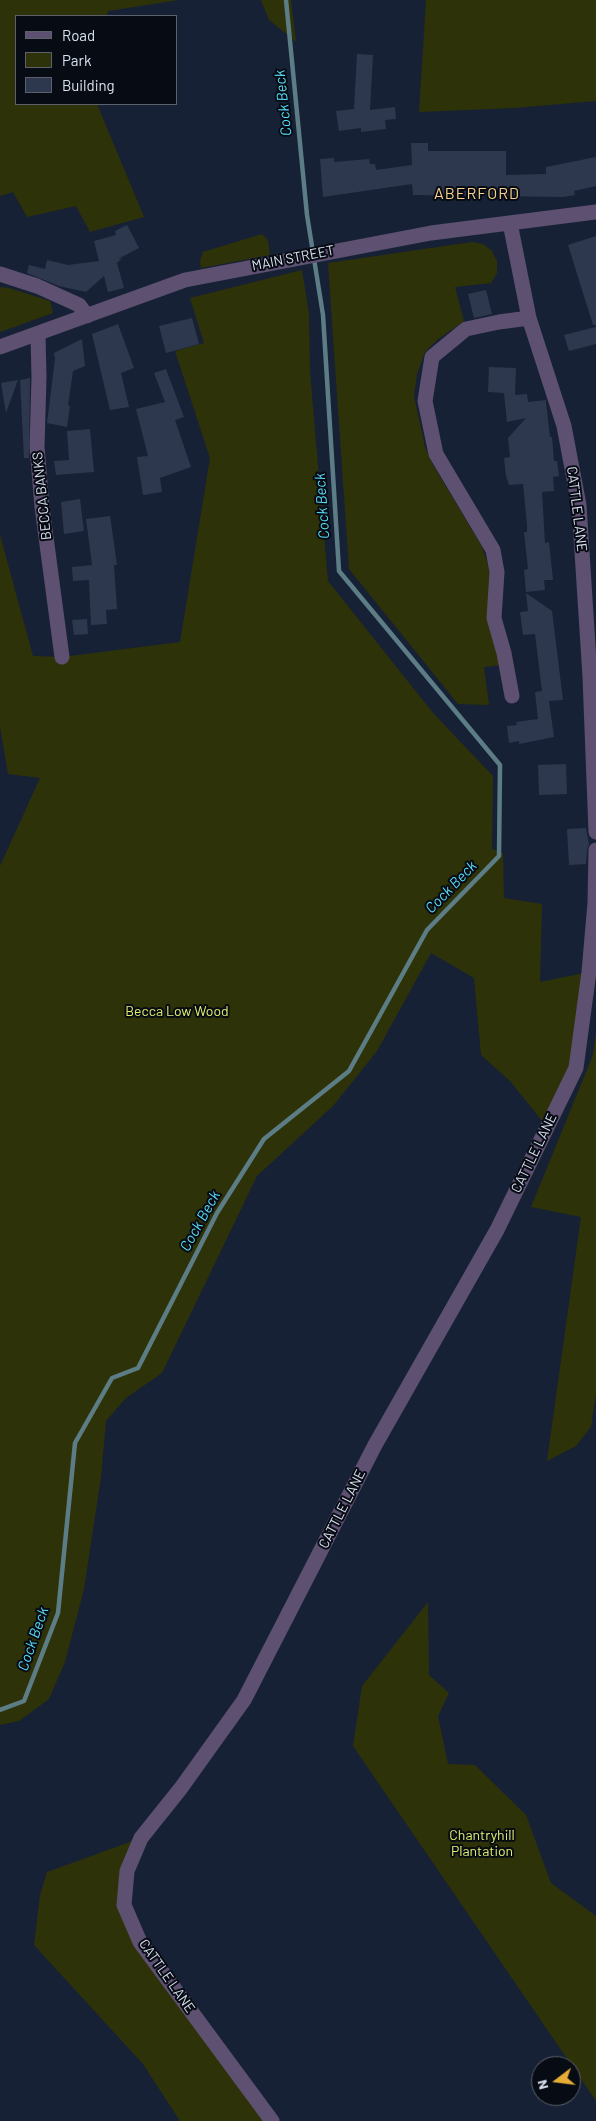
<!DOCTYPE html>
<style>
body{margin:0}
#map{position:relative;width:596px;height:2121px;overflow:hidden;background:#172135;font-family:Barlow,sans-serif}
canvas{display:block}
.legend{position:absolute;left:15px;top:15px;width:162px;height:90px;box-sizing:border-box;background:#070b13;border:1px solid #5b606b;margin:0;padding:6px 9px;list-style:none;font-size:15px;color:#d9e0ee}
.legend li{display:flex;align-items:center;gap:10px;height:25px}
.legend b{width:25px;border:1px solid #5b606b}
.north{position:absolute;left:531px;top:2056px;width:50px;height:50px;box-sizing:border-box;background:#070b13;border:1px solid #5b606b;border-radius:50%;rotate:255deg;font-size:14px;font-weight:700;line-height:20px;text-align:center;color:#d9e0ee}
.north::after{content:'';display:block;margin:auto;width:18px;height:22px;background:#e6ac36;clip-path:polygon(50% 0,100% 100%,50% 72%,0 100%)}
</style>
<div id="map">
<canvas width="596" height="2121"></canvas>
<ul class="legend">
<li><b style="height:6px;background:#5d5071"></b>Road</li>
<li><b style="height:14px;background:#2e3208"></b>Park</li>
<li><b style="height:14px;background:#2d384e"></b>Building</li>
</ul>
<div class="north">N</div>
</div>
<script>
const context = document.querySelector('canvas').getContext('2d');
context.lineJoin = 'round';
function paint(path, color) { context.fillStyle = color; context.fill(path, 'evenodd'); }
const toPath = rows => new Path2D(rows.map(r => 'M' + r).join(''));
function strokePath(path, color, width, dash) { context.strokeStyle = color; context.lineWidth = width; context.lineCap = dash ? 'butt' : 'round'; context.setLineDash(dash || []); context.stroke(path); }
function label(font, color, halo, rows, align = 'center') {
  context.font = font + ' Barlow,sans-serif'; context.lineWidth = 4; context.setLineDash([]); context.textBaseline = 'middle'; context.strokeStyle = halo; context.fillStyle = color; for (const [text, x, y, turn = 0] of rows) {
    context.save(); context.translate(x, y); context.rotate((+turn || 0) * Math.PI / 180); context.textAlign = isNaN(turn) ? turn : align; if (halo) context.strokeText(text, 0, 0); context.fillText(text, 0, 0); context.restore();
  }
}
paint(toPath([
 [0,0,179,0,108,11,107,16,16,16,16,104,97,104,144,217,90,232,76,206,27,217,13,192,0,196],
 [261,0,291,0,296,42,269,20],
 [426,0,596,0,596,101,514,108,419,112],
 [262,234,268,240,270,255,201,268,200,261,203,252],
 [472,242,483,244,492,251,497,261,497,273,491,283,455,287,464,321,437,340,425,352,417,374,414,396,425,447,433,465,481,545,487,561,490,575,488,612,502,665,484,667,489,705,458,704,349,569,328,263],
 [302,270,309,314,310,372,328,581,433,713,493,776,492,849,503,853,504,898,542,904,540,982,589,972,576,1068,547,1127,510,1081,481,1055,474,978,431,953,377,1051,333,1106,257,1176,162,1373,126,1398,106,1421,101,1477,84,1589,65,1662,49,1699,19,1721,0,1725,0,866,40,778,8,774,0,727,0,535,33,656,62,657,180,642,210,458,175,351,204,343,190,298],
 [0,287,9,288,50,301,53,313,0,332],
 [596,1032,596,1394,591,1427,576,1446,547,1461,581,1217,531,1207,593,1055],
 [428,1602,429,1675,449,1693,438,1716,448,1764,475,1765,526,1815,551,1883,596,1916,596,2101,353,1746,362,1686],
 [141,1838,124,1905,140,1942,272,2121,180,2121,143,2064,34,1945,40,1895,47,1872]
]), '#2e3208');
strokePath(toPath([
 [0,1710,24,1701,58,1613,75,1443,112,1378,138,1368,217,1213,264,1139,349,1071,427,930,499,856,500,765,339,571,323,315,307,215,286,0]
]), '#5c7c86', 4.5);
paint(toPath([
 [357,54,373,55,370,110,395,107,396,119,385,120,386,129,361,132,361,128,339,131,336,111,354,109],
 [411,143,428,143,428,151,506,151,506,175,546,174,546,167,596,157,596,186,574,191,575,195,563,197,413,195,412,184,323,197,320,159,334,158,334,162,369,159,370,164,375,164,376,170,412,165],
 [127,225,139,248,118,259,122,258,117,263,124,288,108,292,104,276,86,292,59,286,27,273,29,265,45,269,47,260,68,265,99,261,94,241,116,235,115,231],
 [596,236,596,325,593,325,568,245],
 [486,290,492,314,474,318,468,294],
 [192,318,199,344,166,353,159,326],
 [118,324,134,368,121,373,129,407,110,410,92,334],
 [596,327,596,344,569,351,564,335],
 [82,339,85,366,73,371,68,405,70,406,67,427,47,423,55,359,54,353],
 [489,367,516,368,515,395,527,394,528,402,546,400,546,402,550,437,552,437,554,461,557,461,559,476,553,477,554,491,542,492,545,543,549,542,553,580,544,580,545,590,526,592,524,570,528,569,524,532,527,532,527,525,523,484,509,485,506,476,504,458,510,457,508,438,526,418,507,422,504,393,488,392],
 [166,369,184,417,175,420,191,467,160,478,162,492,143,495,137,457,148,456,136,409,165,402,154,373],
 [30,378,29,458,24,458,20,380],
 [18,380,6,413,1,383],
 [90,429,94,472,56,475,54,461,69,460,67,431],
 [80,499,84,531,64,534,61,502],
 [110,516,117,565,114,565,117,609,106,610,107,624,91,625,89,580,73,581,72,567,92,565,86,519],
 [526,593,552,611,563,700,549,701,554,737,519,744,519,741,509,743,507,726,517,725,516,722,538,719,535,692,542,691,535,634,523,635,520,612,528,611],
 [87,619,88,634,74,635,72,620],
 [566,764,567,794,539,795,538,765],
 [586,828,589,844,587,850,586,864,569,865,567,829]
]), '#2d384e');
strokePath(toPath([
 [510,223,529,318,564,426,579,505,590,677,596,832],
 [0,274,37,286,79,305,87,316],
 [38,335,39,377,37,447,42,507,62,657],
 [0,347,185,280,431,233,596,212],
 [512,696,504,653,494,618,497,572,493,550,436,454,425,401,432,357,466,329,499,322,529,318],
 [272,2121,140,1942,124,1905,127,1871,141,1838,181,1788,244,1700,375,1445,497,1230,576,1068,589,972,595,903,596,850]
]), '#5d5071', 15);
label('14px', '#d9e0ee', '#070b13', [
 ["MAIN STREET",293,258,-11],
 ["BECCA BANKS",42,496,-96],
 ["CATTLE LANE",577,509,83],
 ["CATTLE LANE",534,1153,-64],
 ["CATTLE LANE",342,1509,-63],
 ["CATTLE LANE",167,1976,55]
]);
label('14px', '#e1ef6f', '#070b13', [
 ["Becca Low Wood",177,1011],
 ["Chantryhill",482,1835],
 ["Plantation",482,1851]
]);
label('italic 15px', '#58dffc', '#070b13', [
 ["Cock Beck",283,103,-96],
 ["Cock Beck",322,506,-94],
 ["Cock Beck",451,887,-46],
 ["Cock Beck",200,1221,-61],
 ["Cock Beck",33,1639,-71]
]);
context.letterSpacing = '1px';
label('16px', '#fad28b', '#070b13', [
 ["ABERFORD",477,194]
]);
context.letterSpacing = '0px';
</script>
